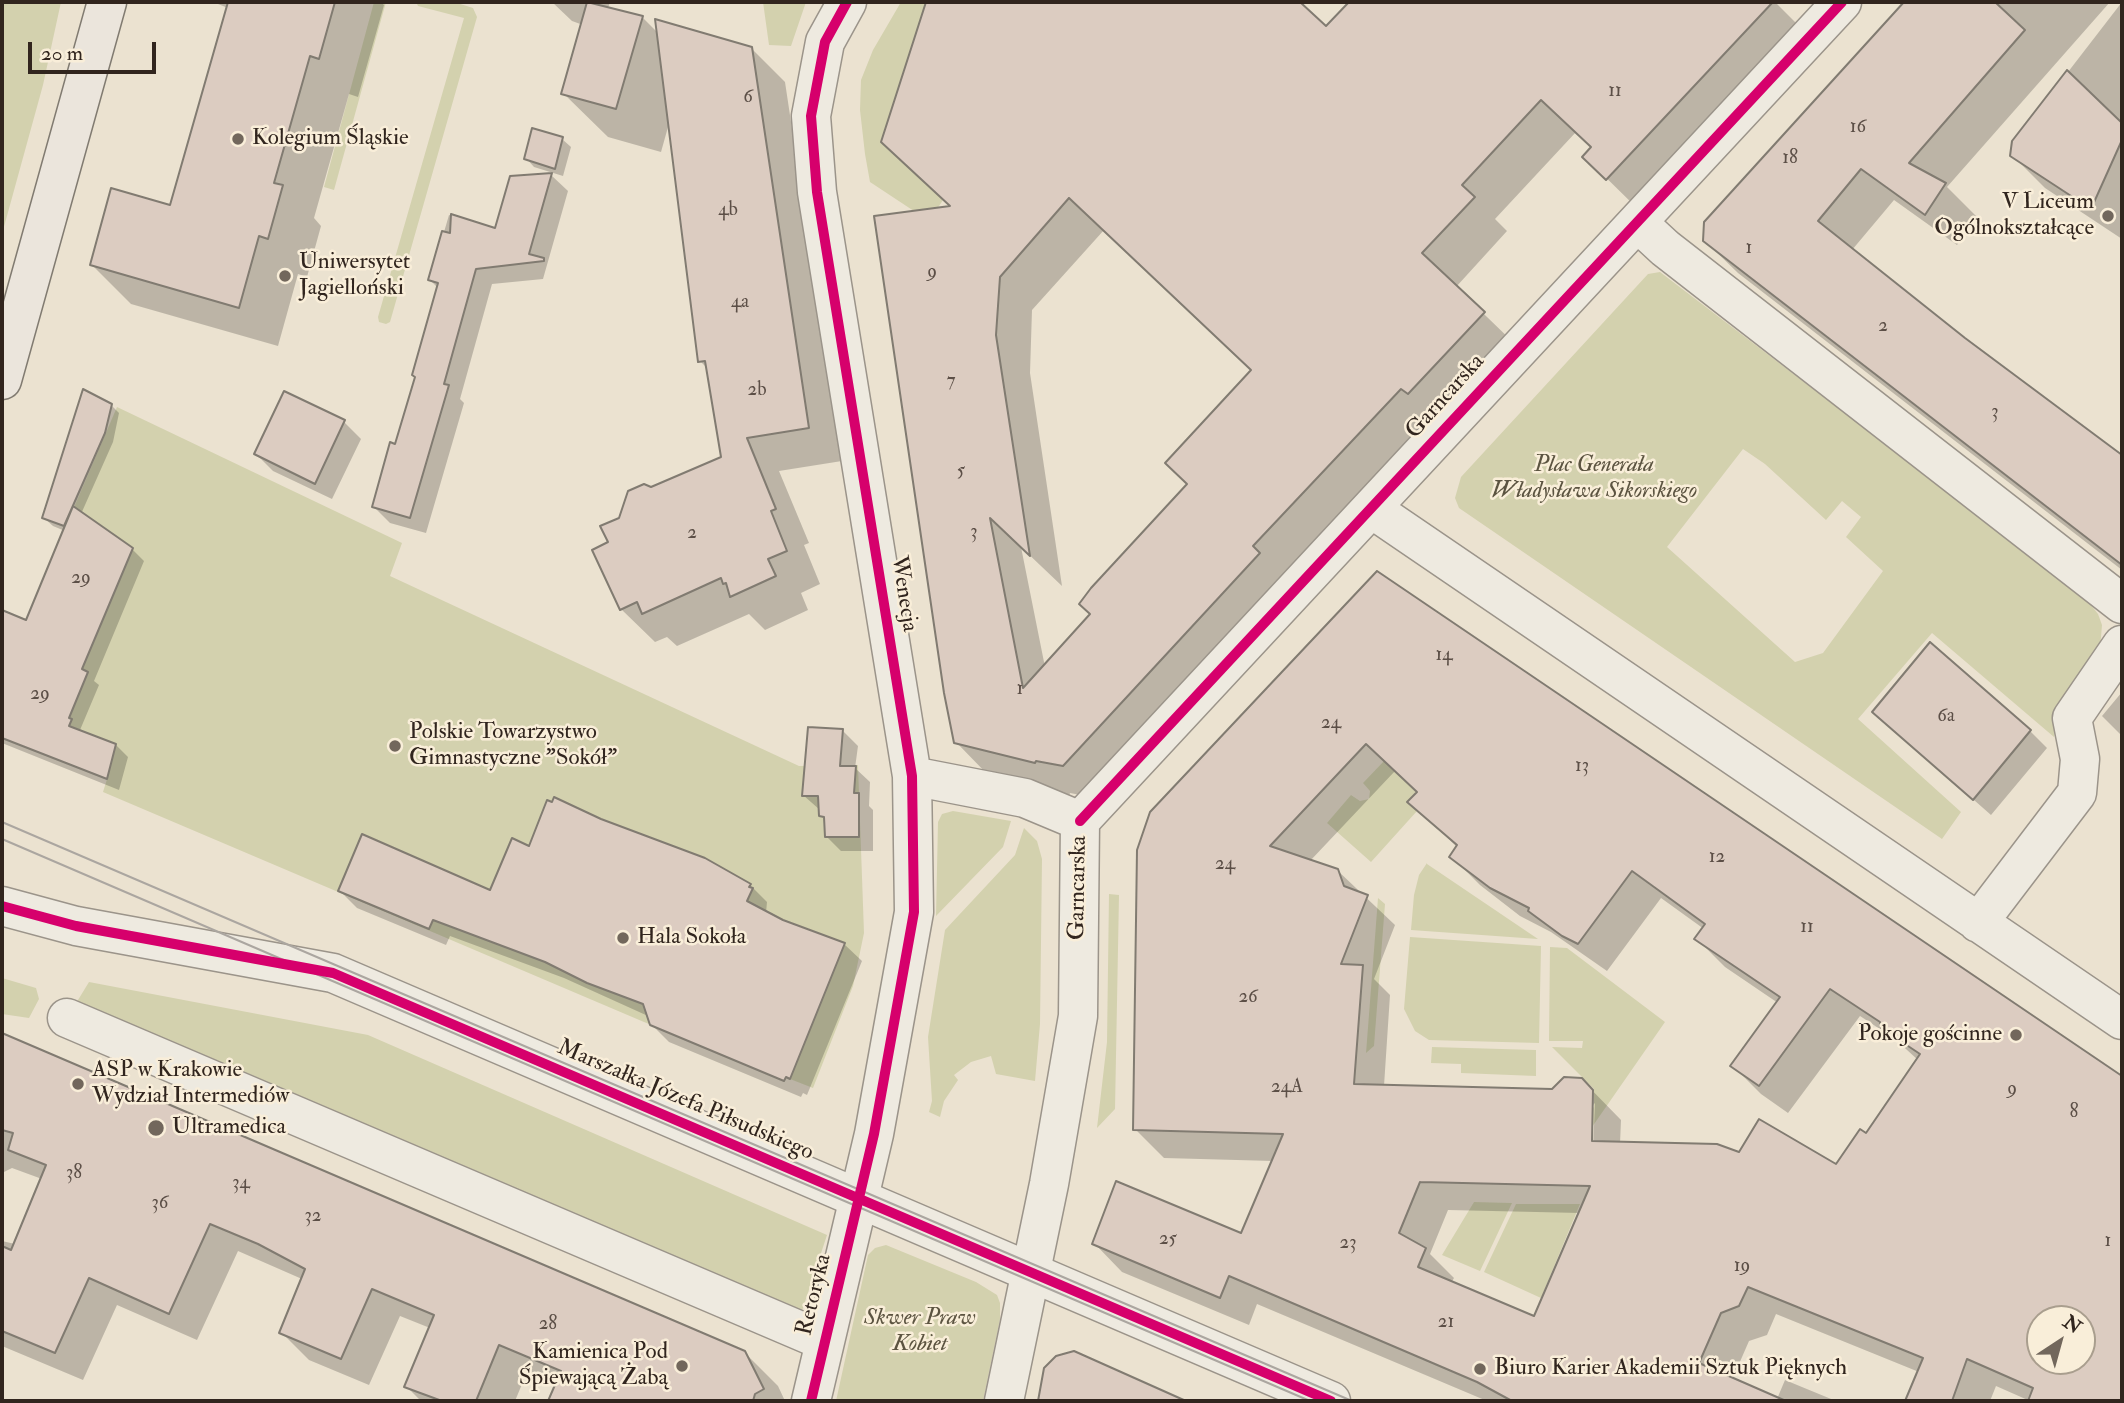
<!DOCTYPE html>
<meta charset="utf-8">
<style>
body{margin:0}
#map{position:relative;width:2124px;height:1403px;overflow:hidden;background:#ebe2d0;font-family:"IM FELL Double Pica",serif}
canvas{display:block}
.frame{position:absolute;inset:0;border:4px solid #31251e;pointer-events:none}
.north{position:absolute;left:2026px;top:1305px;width:70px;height:70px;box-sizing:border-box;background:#f9eed9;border:2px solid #a99e8e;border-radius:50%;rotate:36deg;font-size:19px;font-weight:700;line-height:28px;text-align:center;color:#31251e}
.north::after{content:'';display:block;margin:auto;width:24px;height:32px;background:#72675c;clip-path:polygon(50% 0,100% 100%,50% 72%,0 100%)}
.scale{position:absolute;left:28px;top:42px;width:128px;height:32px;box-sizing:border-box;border:4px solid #31251e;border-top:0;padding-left:9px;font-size:21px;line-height:24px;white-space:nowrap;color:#31251e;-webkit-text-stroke:5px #f9eed9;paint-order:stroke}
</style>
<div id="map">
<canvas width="2124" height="1403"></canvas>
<div class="frame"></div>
<div class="north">N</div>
<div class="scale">20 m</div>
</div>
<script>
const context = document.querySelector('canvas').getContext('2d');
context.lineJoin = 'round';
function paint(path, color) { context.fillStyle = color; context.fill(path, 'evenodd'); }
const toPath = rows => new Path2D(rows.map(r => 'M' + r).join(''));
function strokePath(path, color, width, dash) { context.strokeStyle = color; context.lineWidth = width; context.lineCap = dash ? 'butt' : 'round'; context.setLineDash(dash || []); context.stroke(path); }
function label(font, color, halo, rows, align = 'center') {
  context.font = font + ' "IM FELL Double Pica",serif'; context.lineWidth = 5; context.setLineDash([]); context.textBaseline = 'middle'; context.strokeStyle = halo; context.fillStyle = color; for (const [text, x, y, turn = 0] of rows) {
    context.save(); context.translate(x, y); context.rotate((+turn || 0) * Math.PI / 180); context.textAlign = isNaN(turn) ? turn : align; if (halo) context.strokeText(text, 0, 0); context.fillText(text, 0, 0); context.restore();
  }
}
paint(toPath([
 [2,2,61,2,43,85,2,234],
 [374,2,386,2,334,190,324,187],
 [416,2,454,2,473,8,477,17,390,322,386,324,379,322,378,317,464,18,418,6],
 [763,2,806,2,791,46,769,45],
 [901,2,926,2,882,142,943,200,929,221,870,182,865,154,860,110,861,80,873,50],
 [1660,272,2083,595,2098,614,2102,625,2100,649,2057,709,2054,737,1932,633,1858,719,1961,812,1942,839,1459,508,1455,498,1461,477,1648,274],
 [1743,449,1765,464,1826,520,1842,501,1861,517,1846,537,1883,571,1823,653,1795,662,1667,547],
 [117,407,402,543,390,576,799,766,858,765,864,933,853,986,813,1088,644,1022,103,792,108,776,2,735,2,654,6,643,2,639,2,610,26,619],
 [1384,761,1416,792,1407,802,1417,811,1371,862,1327,823,1351,795,1360,801,1369,799,1370,791,1363,783],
 [953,811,1011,821,1003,847,936,916,938,822,942,814],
 [1024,828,1037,841,1042,859,1040,1024,1035,1081,996,1074,991,1056,971,1062,954,1075,958,1080,944,1101,940,1117,929,1112,932,1101,928,1037,945,930,1015,855],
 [1427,863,1427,864,1538,939,1411,930,1414,895,1419,875],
 [1109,894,1119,895,1115,1109,1097,1128,1107,1042],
 [1378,898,1385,904,1374,1046,1366,1053],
 [1410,937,1541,946,1539,1043,1429,1040,1415,1031,1404,1009],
 [1550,947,1567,948,1665,1022,1583,1140,1581,1120,1594,1107,1594,1089,1552,1047,1582,1048,1583,1041,1549,1041],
 [2,978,36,988,39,999,29,1018,2,1014],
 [89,982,368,1035,827,1235,796,1329,67,1018],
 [1432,1047,1536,1050,1536,1076,1461,1073,1461,1064,1431,1063],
 [1474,1202,1512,1203,1480,1271,1442,1255],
 [1516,1204,1580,1204,1541,1298,1484,1272],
 [886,1245,976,1282,997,1295,1000,1303,1000,1319,983,1401,836,1401,868,1255,875,1248]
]), '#d3d1ae');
paint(toPath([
 [213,2,381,2,384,5,358,97,349,94,314,218,321,226,307,277,298,274,278,346,131,304,92,265,172,207,228,8],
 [552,2,610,2,608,8,642,17,659,34,751,48,785,82,842,461,779,471,809,543,804,545,820,584,801,593,808,610,765,630,749,614,677,646,667,637,655,642,621,609,610,543,621,519,651,488,723,458,708,369,700,361,670,120,661,152,608,137,563,93,583,25,572,21],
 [928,2,1298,2,1326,29,1352,2,1775,2,1807,34,1641,212,1585,157,1593,148,1576,132,1495,219,1507,231,1456,287,1517,346,1096,798,1070,793,1069,796,989,776,956,742,952,208,883,141],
 [1104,230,1253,371,1189,485,1093,615,1045,667,1021,547,1062,586,1030,373,1032,310],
 [1906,2,2110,2,1947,187,1977,217,1957,245,1894,200,1852,250,1964,340,2122,457,2122,570,1738,273,1705,241,1706,223],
 [2122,2,2122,239,2045,188,2012,155,2014,142],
 [562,139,571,147,563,176,534,167,526,158],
 [551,175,568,191,543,279,492,284,460,399,464,403,426,533,390,523,374,507,396,447,416,378,438,288,430,280,449,215,496,230],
 [111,405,119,413,113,442,81,514,132,549,144,561,94,681,99,685,80,730,116,745,128,757,119,790,2,743,2,653,16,618,26,622,65,531,53,526,44,518],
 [344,422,361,439,332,499,273,471,256,454],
 [1377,573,2122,1078,2122,1401,2030,1401,1996,1386,1990,1401,1907,1401,1919,1372,1776,1314,1767,1335,1749,1341,1732,1380,1777,1399,1785,1380,1836,1401,1487,1401,1257,1304,1249,1325,1122,1272,1094,1243,1242,1236,1273,1161,1164,1158,1135,1129],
 [1395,771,1418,792,1410,802,1457,847,1451,856,1480,885,1520,916,1551,932,1607,971,1661,898,1704,929,1697,939,1725,967,1778,1003,1733,1066,1761,1094,1788,1113,1860,1016,1895,1039,1918,1060,1866,1135,1837,1167,1620,1144,1621,1120,1581,1079,1553,1091,1384,1086,1390,995,1374,979,1395,925,1337,870,1310,861],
 [1595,1103,1593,1150,1590,1150,1591,1107],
 [1448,1210,1580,1213,1535,1318,1451,1283,1454,1278,1430,1254],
 [2040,1319,2082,1319,2082,1361,2040,1361],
 [2122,692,2122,736,2102,716],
 [1874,712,2030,731,2047,748,1991,815],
 [843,731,858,746,855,768,870,782,869,806,873,810,873,851,841,851,826,836,826,821,820,810,803,795],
 [530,848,750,885,767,902,766,913,844,944,862,961,807,1095,803,1093,801,1097,669,1042,651,1024,648,1016,564,978,450,936,446,945,357,908,340,891,491,892],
 [2,1035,635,1306,663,1333,635,1401,550,1401,557,1384,527,1372,515,1401,421,1401,406,1386,430,1328,400,1316,369,1385,309,1360,281,1332,302,1279,238,1251,197,1340,117,1305,83,1380,2,1346,2,1241,15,1244,42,1179,12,1168,2,1173],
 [744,1352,778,1386,785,1401,649,1401,651,1392],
 [1046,1369,1164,1393,1172,1401,1039,1401]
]), '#0003');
const building = toPath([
 [228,2,335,2,319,59,310,56,274,183,283,185,268,239,259,236,239,308,90,265,111,188,170,205,228,2],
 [587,2,643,16,616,109,561,94,587,2],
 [926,2,1300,2,1326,26,1349,2,1773,2,1606,180,1582,157,1591,147,1541,100,1462,185,1475,197,1422,253,1485,312,1408,394,1401,389,1253,546,1260,553,1063,766,1036,761,1035,763,954,743,944,693,874,216,950,206,881,142,926,2],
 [1069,198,1251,370,1165,463,1187,484,1091,588,1079,604,1090,614,1023,688,990,518,1030,556,996,335,1000,277,1069,198],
 [1904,2,1995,2,2025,30,1909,163,1946,183,1925,215,1861,169,1818,221,1965,338,2122,455,2122,565,1703,241,1704,222,1904,2],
 [655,19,752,47,809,428,747,438,776,509,771,511,787,551,768,559,776,576,730,597,726,583,723,584,721,578,642,614,637,602,620,610,592,550,608,542,600,526,619,518,628,491,644,484,651,487,721,457,705,361,698,362,655,19],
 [2067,70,2122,123,2122,140,2091,209,2010,156,2012,141,2067,70],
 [532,128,563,137,555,169,524,159,532,128],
 [552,173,529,254,544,258,544,261,476,269,444,384,449,385,410,518,372,507,390,442,395,444,415,377,412,375,438,283,428,280,442,231,450,233,451,214,495,228,510,176,552,173],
 [83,389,112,404,105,433,64,526,42,518,83,389],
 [284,391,345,420,315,484,254,454,284,391],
 [73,506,133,548,82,669,88,672,69,718,72,719,69,726,116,744,107,779,2,738,2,610,26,620,73,506],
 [1377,571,2122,1076,2122,1401,2028,1401,2033,1388,1967,1359,1952,1401,1905,1401,1923,1358,1748,1287,1739,1306,1721,1313,1699,1363,1786,1401,1512,1401,1477,1382,1229,1276,1220,1298,1092,1244,1116,1181,1241,1233,1283,1134,1133,1130,1137,850,1150,812,1377,571],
 [1366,744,1417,792,1407,802,1457,845,1449,857,1490,888,1529,908,1528,911,1562,936,1578,944,1632,871,1705,924,1694,939,1780,997,1730,1066,1759,1086,1830,989,1880,1022,1881,1028,1920,1054,1866,1133,1860,1129,1836,1164,1759,1119,1739,1152,1717,1144,1592,1141,1593,1090,1582,1078,1564,1077,1552,1089,1354,1084,1363,965,1341,964,1368,895,1344,886,1338,869,1270,846,1366,744],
 [1420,1182,1590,1186,1534,1316,1418,1267,1426,1248,1399,1233,1420,1182],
 [2040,1319,2082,1319,2082,1361,2040,1361,2040,1319],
 [1930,642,2031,730,1973,800,1872,712,1930,642],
 [808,727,843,729,840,766,856,766,854,793,859,793,859,837,825,837,824,817,819,816,818,796,802,796,808,727],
 [554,797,601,819,705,858,751,884,749,887,753,888,747,901,783,920,845,943,790,1079,786,1077,784,1081,650,1025,643,1004,587,983,545,962,433,920,429,929,338,891,362,834,490,890,512,838,529,846,547,800,552,802,554,797],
 [2,1033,745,1351,764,1389,755,1394,753,1401,548,1401,561,1371,499,1345,476,1401,442,1401,404,1387,434,1315,372,1289,341,1359,279,1333,305,1269,258,1244,210,1224,169,1314,89,1278,55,1353,2,1331,2,1246,11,1250,46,1165,8,1150,13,1133,2,1130,2,1033],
 [1074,1351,1186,1401,1038,1401,1044,1368,1056,1356,1074,1351]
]);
paint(building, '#dcccc1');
strokePath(building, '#817b71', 2);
const minor = toPath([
 [1638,223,1665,248,2122,604],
 [1372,509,2122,1020],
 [912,776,1025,798,1080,821],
 [1978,923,2077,793,2080,759,2072,718,2122,645],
 [67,1018,824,1341],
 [811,1401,874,1134,914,912,912,776,817,192,811,116,825,42,847,2],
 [1004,1401,1049,1184,1078,1016,1080,821,1842,2]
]);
const tertiary = toPath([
 [2,906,76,926,333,973,1331,1401]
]);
const primary = toPath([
 [2,380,107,2]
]);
strokePath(minor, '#9b948a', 41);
strokePath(tertiary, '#9b948a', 41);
strokePath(primary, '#817b71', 41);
strokePath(minor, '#eeeae0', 38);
strokePath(tertiary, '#eeeae0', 38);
strokePath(primary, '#ebe5dc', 38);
strokePath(toPath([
 [2,822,1352,1401],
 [2,839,1310,1401]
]), '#aba6a0', 2);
strokePath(toPath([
 [1080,821,1842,2],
 [2,906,76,926,333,973,1331,1401],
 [811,1401,874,1134,914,912,912,776,817,192,811,116,825,42,847,2]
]), '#d6006c', 10);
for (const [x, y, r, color] of [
 [238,139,7,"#72675c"],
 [2108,216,7,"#72675c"],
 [285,276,7,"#72675c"],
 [395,746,7,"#72675c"],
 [623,938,7,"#72675c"],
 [2016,1035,7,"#72675c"],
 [78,1084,7,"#72675c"],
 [156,1128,9,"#72675c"],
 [682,1366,7,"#72675c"],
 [1480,1369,7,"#72675c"]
]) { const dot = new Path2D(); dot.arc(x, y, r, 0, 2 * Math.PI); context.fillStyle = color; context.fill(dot); strokePath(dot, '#f9eed9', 2.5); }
label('19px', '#5c4f47', null, [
 ["11",1615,92],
 ["6",748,98],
 ["16",1858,128],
 ["18",1790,159],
 ["4b",728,211],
 ["1",1749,249],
 ["9",932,273],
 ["4a",740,303],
 ["2",1883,327],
 ["7",951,382],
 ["2b",757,391],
 ["3",1995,413],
 ["5",961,472],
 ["3",974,533],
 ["2",692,534],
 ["29",81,579],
 ["14",1444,656],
 ["1",1020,690],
 ["29",40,695],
 ["6a",1946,717],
 ["24",1331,724],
 ["13",1582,767],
 ["12",1717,858],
 ["24",1225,865],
 ["11",1807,928],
 ["26",1248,998],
 ["24A",1287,1088],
 ["9",2012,1090],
 ["8",2074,1113],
 ["38",74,1174],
 ["34",241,1184],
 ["36",160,1204],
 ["32",313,1217],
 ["25",1168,1240],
 ["1",2108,1242],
 ["23",1348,1244],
 ["19",1742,1267],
 ["21",1446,1323],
 ["28",548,1325]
]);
label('23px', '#31251e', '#f9eed9', [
 ["Kolegium Śląskie",252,139],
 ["V Liceum",2094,203,"right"],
 ["Ogólnokształcące",2094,229,"right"],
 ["Uniwersytet",299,263],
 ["Jagielloński",299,289],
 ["Polskie Towarzystwo",409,733],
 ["Gimnastyczne \"Sokół\"",409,759],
 ["Hala Sokoła",637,938],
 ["Pokoje gościnne",2002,1035,"right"],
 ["ASP w Krakowie",92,1071],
 ["Wydział Intermediów",92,1097],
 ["Ultramedica",172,1128],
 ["Kamienica Pod",668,1353,"right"],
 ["Śpiewającą Żabą",668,1379,"right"],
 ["Biuro Karier Akademii Sztuk Pięknych",1494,1369]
], 'left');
label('23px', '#31251e', '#f9eed9', [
 ["Garncarska",1446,397,-48],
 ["Wenecja",903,594,81],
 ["Garncarska",1079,888,-89],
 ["Marszałka Józefa Piłsudskiego",685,1101,23],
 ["Retoryka",815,1295,-76]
]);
label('italic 23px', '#5c5441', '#f9eed9', [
 ["Plac Generała",1594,466],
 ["Władysława Sikorskiego",1594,492],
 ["Skwer Praw",920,1319],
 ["Kobiet",920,1345]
]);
</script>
